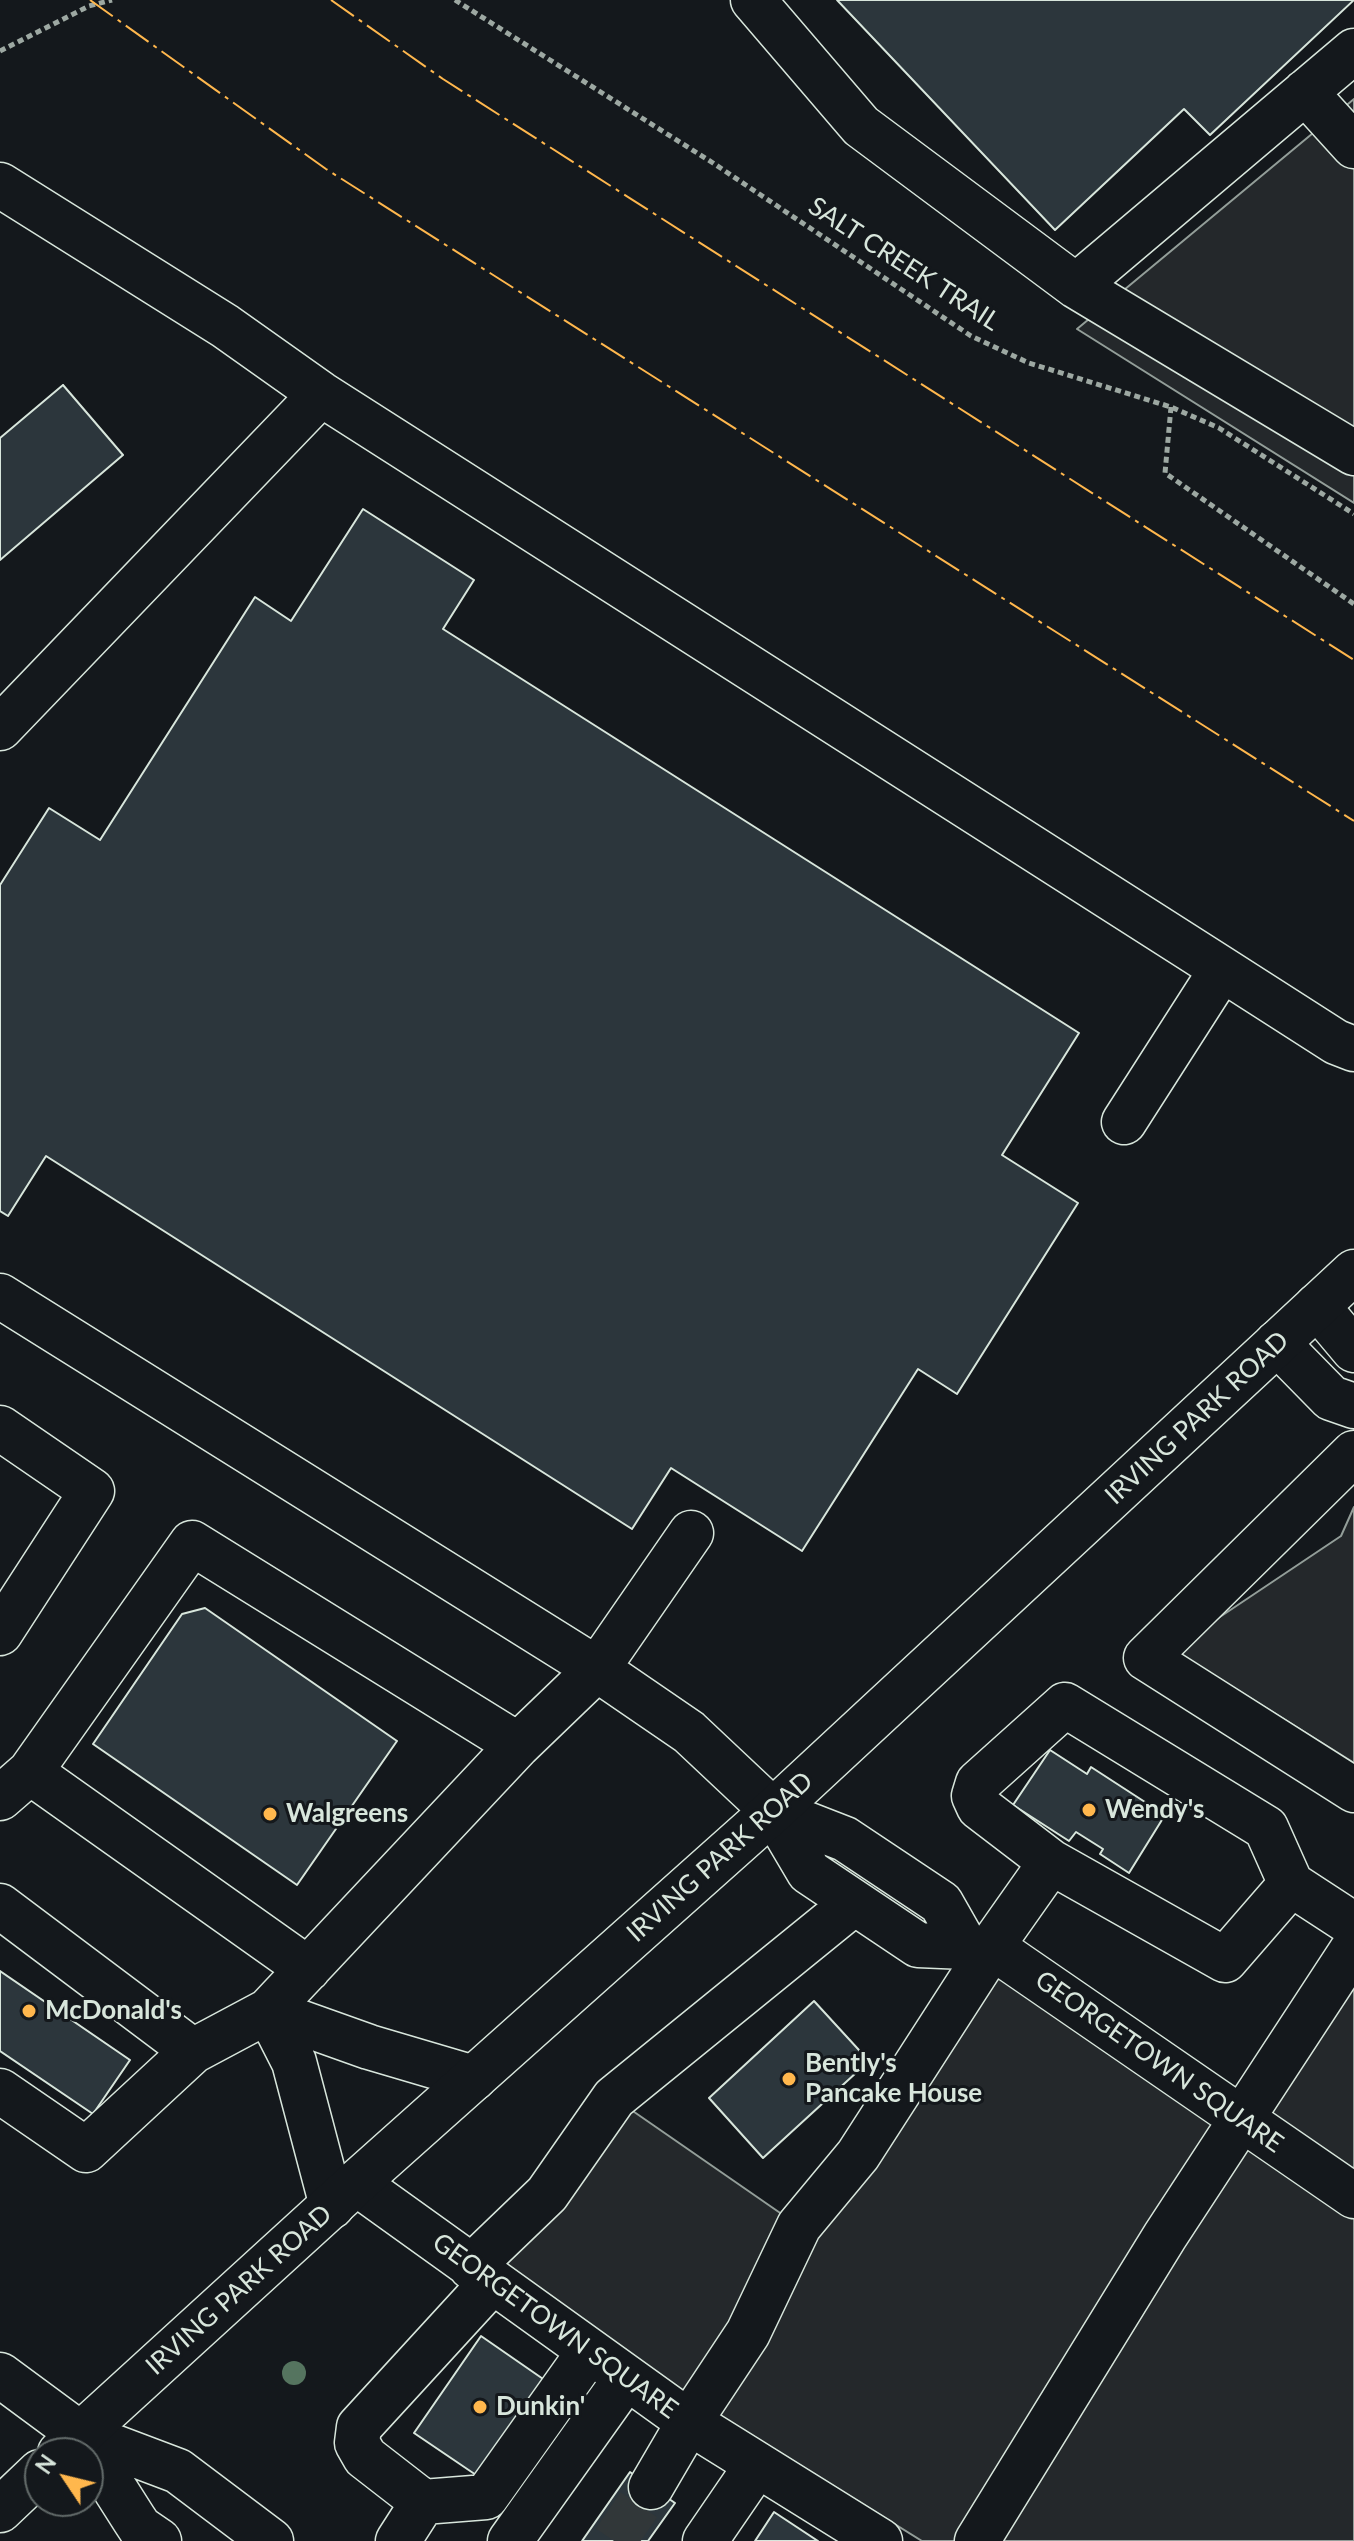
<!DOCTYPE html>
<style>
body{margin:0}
#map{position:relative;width:1354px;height:2541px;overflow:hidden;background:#14181c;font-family:Lato,sans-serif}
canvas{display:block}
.north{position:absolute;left:24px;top:2437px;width:80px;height:80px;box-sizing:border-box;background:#14181c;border:2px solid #626a69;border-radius:50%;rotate:305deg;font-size:22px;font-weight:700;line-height:32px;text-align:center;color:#d8e6dc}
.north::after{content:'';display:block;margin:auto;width:28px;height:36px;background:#ffb74d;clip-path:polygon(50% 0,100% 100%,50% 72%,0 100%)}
</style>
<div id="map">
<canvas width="1354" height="2541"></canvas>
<div class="north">N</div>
</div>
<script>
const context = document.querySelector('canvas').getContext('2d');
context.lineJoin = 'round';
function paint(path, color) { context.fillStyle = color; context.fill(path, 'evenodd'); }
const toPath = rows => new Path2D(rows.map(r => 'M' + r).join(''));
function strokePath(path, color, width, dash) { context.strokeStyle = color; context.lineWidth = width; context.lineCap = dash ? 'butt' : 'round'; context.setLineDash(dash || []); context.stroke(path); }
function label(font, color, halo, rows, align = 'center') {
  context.font = font + ' Lato,sans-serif'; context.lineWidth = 6; context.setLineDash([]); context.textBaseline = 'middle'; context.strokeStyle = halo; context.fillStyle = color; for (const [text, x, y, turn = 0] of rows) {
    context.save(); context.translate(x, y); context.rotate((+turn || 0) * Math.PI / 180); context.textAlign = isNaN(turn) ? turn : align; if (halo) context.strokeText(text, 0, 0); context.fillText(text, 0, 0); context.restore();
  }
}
const parking = toPath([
 [1354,99,1354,503,1077,329,1354,99],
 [1354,1507,1354,1763,1172,1649,1341,1536,1354,1507],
 [992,1947,1253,2127,1354,1982,1354,2541,922,2541,496,2276,614,2098,799,2226,992,1947]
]);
paint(parking, '#24282b');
strokePath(parking, '#939e99', 2);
const building = toPath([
 [837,0,1354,0,1210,135,1184,109,1055,230,837,0],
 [63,385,123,455,0,560,0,438,63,385],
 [363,509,474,580,443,629,1079,1033,1002,1155,1078,1203,957,1394,918,1369,802,1551,671,1468,632,1529,46,1156,8,1216,0,1211,0,885,49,808,100,840,255,597,291,621,363,509],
 [205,1608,397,1741,297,1885,93,1744,182,1614,205,1608],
 [1050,1750,1087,1774,1091,1767,1165,1815,1129,1873,1100,1854,1103,1849,1076,1832,1069,1841,1013,1805,1050,1750],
 [0,1971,130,2060,93,2114,0,2051,0,1971],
 [814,2001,869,2061,763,2158,709,2098,814,2001],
 [481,2336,546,2381,479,2477,414,2433,481,2336],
 [630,2472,675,2503,648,2541,582,2541,630,2472],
 [774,2512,818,2541,755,2541,774,2512]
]);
paint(building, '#2c363c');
strokePath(building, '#d8e6dc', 2);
strokePath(toPath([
 [614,2541,651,2487]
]), '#313739', 44, [44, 22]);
const minor = toPath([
 [753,0,861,126,1076,286,1354,453],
 [1305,92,1354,146],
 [0,185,225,326,321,394,1222,969,1336,1042,1354,1049],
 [1076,286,1354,51],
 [0,728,321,394],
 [1124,1122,1222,969],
 [0,1296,597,1669,691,1533],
 [1317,1306,1354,1350],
 [1277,1343,1331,1398,1354,1406],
 [0,1428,92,1491,0,1633],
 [1354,1453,1146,1658,1354,1790],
 [30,1772,308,1969],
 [0,1798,30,1772,192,1543,518,1745,597,1669,689,1732,773,1811,809,1872,918,1945,966,1947],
 [773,1811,845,1839,941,1903,966,1947,984,1957,992,1947,1354,2196],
 [1291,1884,1225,1960,1051,1862,979,1807,974,1796,978,1783,1065,1705,1266,1828,1291,1884,1354,1925],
 [0,1906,193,2051],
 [984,1957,1051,1862],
 [268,2011,369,2047,474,2078],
 [268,2011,294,2062,332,2206],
 [0,2091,86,2150,193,2051,268,2011,518,1745],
 [356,2183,689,2422,880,2541],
 [471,2267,547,2194,614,2098,854,1903],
 [492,2282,359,2427,357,2443,365,2457,423,2502,486,2497,589,2352],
 [80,2434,178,2471,271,2541],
 [80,2434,134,2519,140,2528,159,2541],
 [651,2487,689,2422,748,2333,799,2226,858,2155,992,1947],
 [398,2541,423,2502],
 [510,2541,626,2378],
 [705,2541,757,2465],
 [977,2541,1165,2236,1354,1947]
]);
const major = toPath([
 [0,2375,80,2434],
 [60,2453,356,2183,773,1811,1354,1272],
 [0,2510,40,2472]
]);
strokePath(minor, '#d8e6dc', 47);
strokePath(major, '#d8e6dc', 47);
strokePath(toPath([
 [455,0,713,163,971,336,1029,363,1171,407,1219,428,1354,514],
 [0,51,89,6,112,0],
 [1171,407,1165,473,1354,604]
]), '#9da8a2', 5, [6, 4]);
strokePath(minor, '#14181c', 44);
strokePath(major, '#14181c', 44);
strokePath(toPath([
 [90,0,326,169,1354,821],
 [331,0,443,79,1354,660]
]), '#ffb74d', 2, [28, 6, 4, 6]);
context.fillStyle = '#55745f';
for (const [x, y] of [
 [294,2373]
]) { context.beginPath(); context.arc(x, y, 12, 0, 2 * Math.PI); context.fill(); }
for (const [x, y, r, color] of [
 [1089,1810,8,"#ffb74d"],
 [270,1814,8,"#ffb74d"],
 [29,2011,8,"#ffb74d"],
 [789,2079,8,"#ffb74d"],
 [480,2407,8,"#ffb74d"]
]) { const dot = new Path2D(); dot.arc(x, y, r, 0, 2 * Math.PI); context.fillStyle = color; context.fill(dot); strokePath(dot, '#14181c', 3); }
label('26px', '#d8e6dc', '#14181c', [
 ["SALT CREEK TRAIL",904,264,33],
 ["IRVING PARK ROAD",1197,1418,-43],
 ["IRVING PARK ROAD",720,1857,-42],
 ["GEORGETOWN SQUARE",1159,2062,35],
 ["IRVING PARK ROAD",239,2290,-42],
 ["GEORGETOWN SQUARE",555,2326,36]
]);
label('bold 26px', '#d8e6dc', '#14181c', [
 ["Wendy's",1105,1810],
 ["Walgreens",286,1814],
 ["McDonald's",45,2011],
 ["Bently's",805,2064],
 ["Pancake House",805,2094],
 ["Dunkin'",496,2407]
], 'left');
</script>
